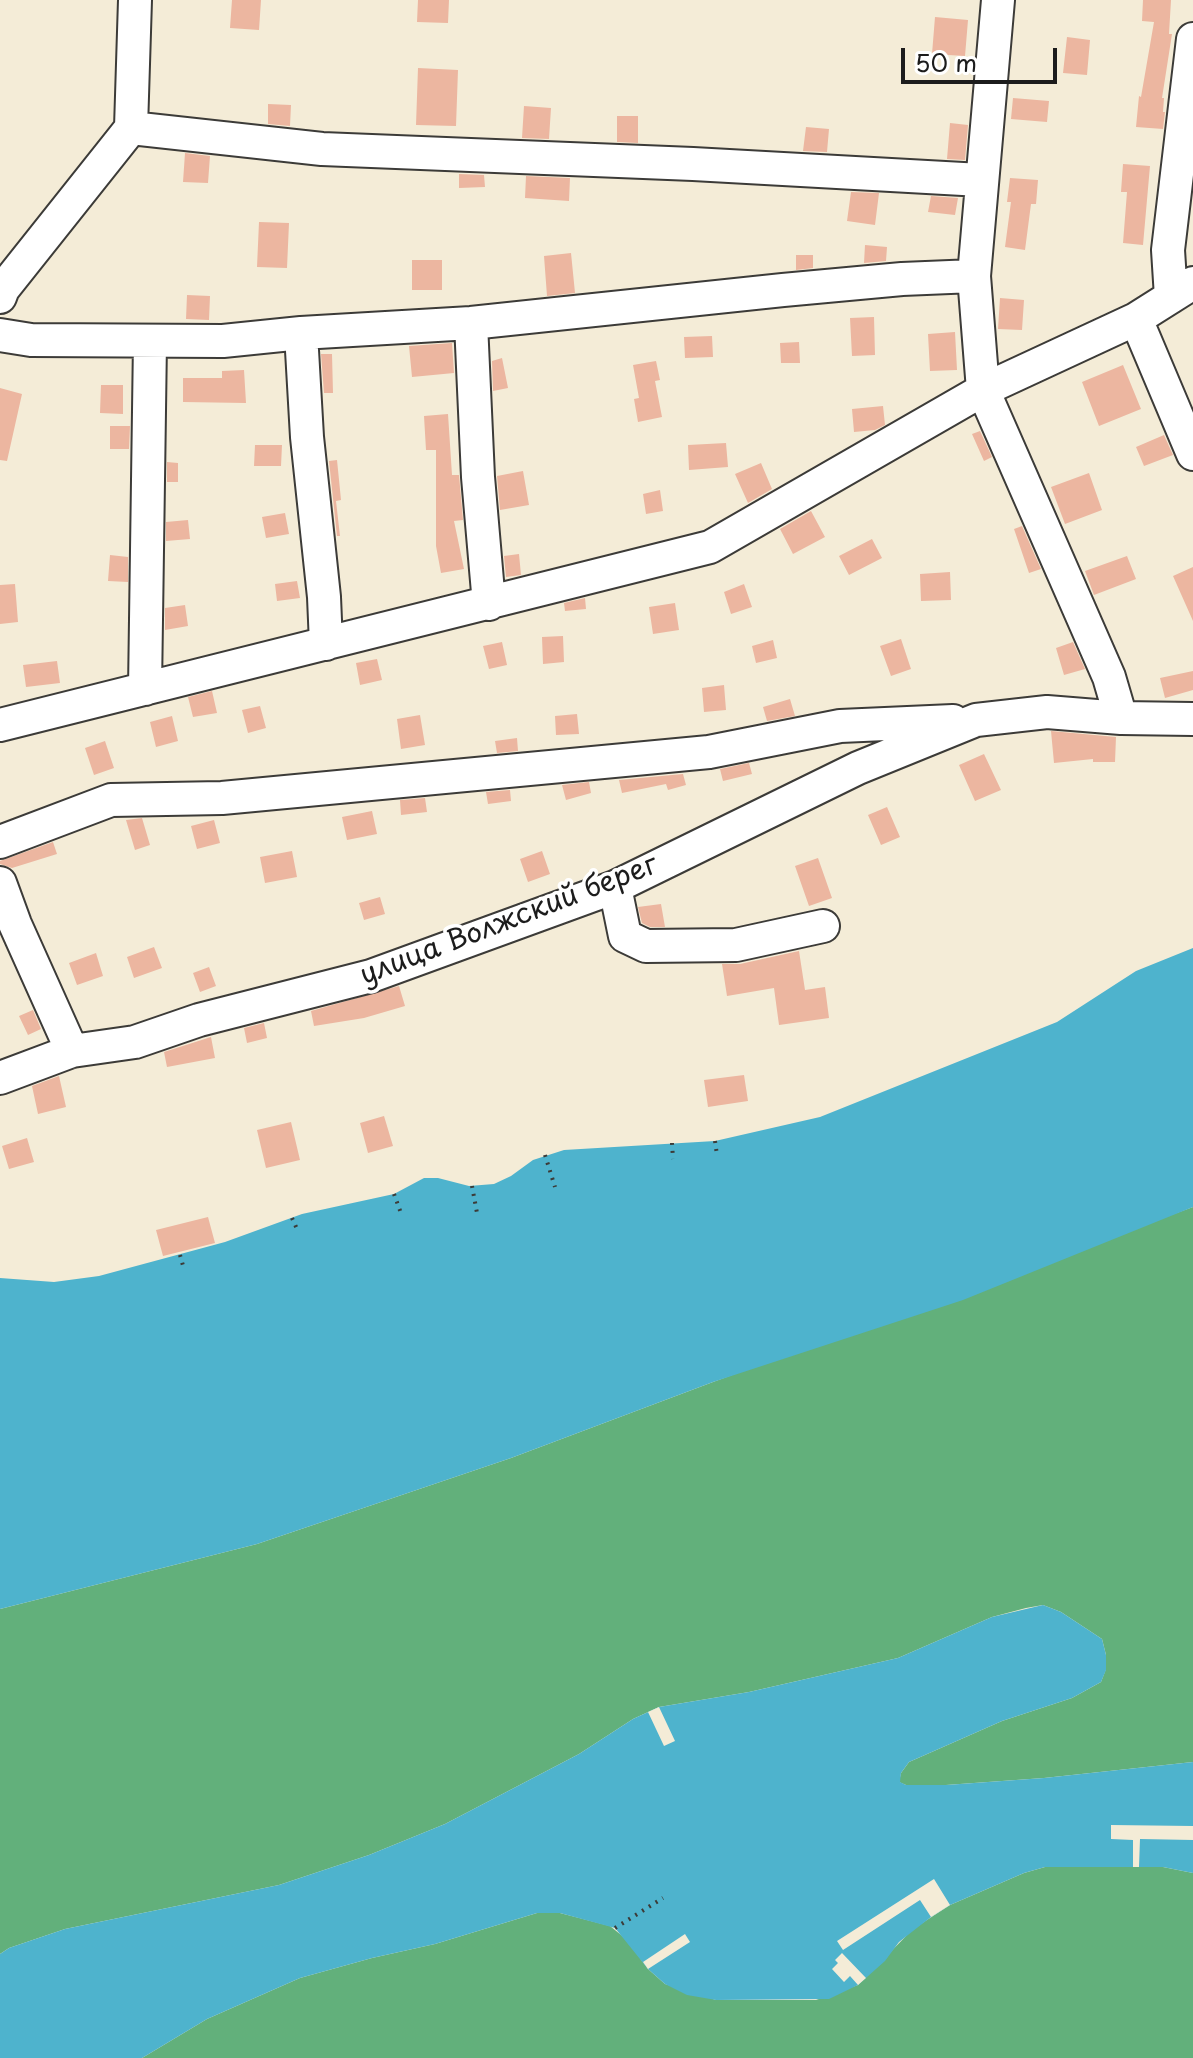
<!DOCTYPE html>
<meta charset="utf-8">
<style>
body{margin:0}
#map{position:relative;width:1193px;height:2058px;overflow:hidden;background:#f4ecd7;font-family:"Playpen Sans",sans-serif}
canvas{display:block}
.scale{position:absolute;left:901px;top:48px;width:156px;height:36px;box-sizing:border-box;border:4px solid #1c1c1c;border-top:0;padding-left:10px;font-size:24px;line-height:28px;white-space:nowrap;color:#1c1c1c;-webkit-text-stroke:6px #fff;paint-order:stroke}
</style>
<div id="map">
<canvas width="1193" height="2058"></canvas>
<div class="scale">50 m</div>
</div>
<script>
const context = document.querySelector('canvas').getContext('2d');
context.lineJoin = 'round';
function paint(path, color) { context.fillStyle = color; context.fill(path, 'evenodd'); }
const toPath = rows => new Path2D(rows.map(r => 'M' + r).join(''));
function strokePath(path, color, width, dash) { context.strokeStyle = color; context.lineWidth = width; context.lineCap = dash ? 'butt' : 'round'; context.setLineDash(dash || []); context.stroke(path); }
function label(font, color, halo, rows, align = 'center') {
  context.font = font + ' "Playpen Sans",sans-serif'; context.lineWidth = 7; context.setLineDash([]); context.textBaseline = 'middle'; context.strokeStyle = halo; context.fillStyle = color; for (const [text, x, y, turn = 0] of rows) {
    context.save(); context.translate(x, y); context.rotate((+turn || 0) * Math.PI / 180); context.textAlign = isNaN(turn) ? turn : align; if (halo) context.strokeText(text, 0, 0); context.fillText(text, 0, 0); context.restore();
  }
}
paint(toPath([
 [1193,1207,1193,1762,1044,1778,946,1785,906,1785,899,1782,901,1773,909,1762,1002,1721,1072,1698,1101,1682,1106,1669,1106,1655,1102,1639,1061,1612,1043,1605,1026,1608,992,1617,898,1658,749,1692,659,1707,633,1719,579,1754,445,1824,369,1855,279,1885,65,1929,9,1948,0,1954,0,1609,257,1544,511,1458,713,1382],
 [1045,1867,1163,1867,1193,1873,1193,2058,142,2058,207,2019,300,1978,372,1958,435,1944,537,1913,560,1913,610,1926,626,1939,648,1969,665,1984,716,2000,816,2000,858,1985,913,1929,950,1905,1024,1873]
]), '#62b07b');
paint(toPath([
 [1193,948,1193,1207,963,1300,713,1382,511,1458,257,1544,0,1609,0,1278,54,1282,99,1276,225,1242,302,1214,394,1194,424,1178,438,1178,469,1186,494,1184,511,1176,533,1160,564,1150,715,1141,820,1117,1057,1022,1136,971],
 [1043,1605,1061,1612,1102,1639,1106,1655,1106,1670,1101,1682,1072,1698,1002,1721,909,1762,901,1773,900,1782,906,1785,946,1785,1044,1778,1193,1762,1193,1873,1163,1867,1045,1867,1024,1873,950,1905,931,1917,899,1942,885,1961,858,1985,829,1999,716,2000,687,1995,665,1984,648,1969,615,1928,560,1913,537,1913,435,1944,372,1958,300,1978,207,2019,142,2058,0,2058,0,1954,9,1948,65,1929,279,1885,369,1855,445,1824,579,1754,633,1719,659,1707,749,1692,898,1658,992,1617]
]), '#4eb3cd');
paint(toPath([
 [659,1707,675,1741,664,1746,648,1712],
 [1111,1825,1193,1826,1193,1840,1140,1839,1139,1867,1133,1867,1133,1840,1111,1839],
 [934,1879,950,1905,931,1917,920,1900,843,1950,837,1941],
 [685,1934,690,1942,648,1969,643,1962],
 [842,1953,866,1978,858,1985,850,1976,844,1982,832,1969,838,1963,835,1960]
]), '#f4ecd7');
paint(toPath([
 [232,0,261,0,259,30,230,28],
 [418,0,449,0,448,23,417,22],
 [1143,0,1171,0,1169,34,1172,34,1162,98,1164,98,1163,112,1165,112,1163,129,1136,127,1139,96,1141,97,1154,22,1142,21],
 [935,17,968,20,965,56,932,54],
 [1067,37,1090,40,1087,75,1063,73],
 [418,68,458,70,456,126,416,125],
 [1013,98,1049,101,1047,122,1011,119],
 [268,104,291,105,290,126,268,124],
 [524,106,551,108,549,139,522,138],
 [617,116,638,116,638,143,617,142],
 [950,123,968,125,965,160,947,159],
 [806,127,829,129,827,152,803,151],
 [185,153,210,156,208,183,183,182],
 [1123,164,1150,166,1143,245,1123,243,1127,192,1121,192],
 [459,174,484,175,485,187,459,188],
 [526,176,570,178,569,201,525,198],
 [1010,178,1038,180,1036,204,1031,204,1025,250,1005,247,1011,202,1007,202],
 [851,192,879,193,875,225,847,221],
 [931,196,958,198,955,215,928,212],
 [259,222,289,223,287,268,257,267],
 [865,245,887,247,886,261,864,263],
 [571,253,575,293,547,296,544,256],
 [796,255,813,255,813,268,796,270],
 [412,260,442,260,442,290,412,290],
 [187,295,210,296,209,320,186,319],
 [1000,298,1024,300,1022,330,998,329],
 [874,317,875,355,852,356,850,318],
 [955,332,957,370,930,371,928,334],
 [712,336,713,357,685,358,684,337],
 [799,342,800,363,781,363,780,343],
 [452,343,454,373,412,377,409,346],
 [321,354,332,354,333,393,324,393],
 [502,358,508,388,493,391,492,361],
 [656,361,660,380,655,381,662,417,638,422,634,399,639,398,633,365],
 [1123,365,1141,409,1099,426,1082,382],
 [244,370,246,403,183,402,183,378,222,378,222,371],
 [101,385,123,385,123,414,100,413],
 [0,388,22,394,7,461,0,460],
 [883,406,885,425,875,430,854,432,852,409],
 [448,414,452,475,459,475,463,520,454,521,464,569,441,573,436,546,436,450,426,450,424,416],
 [110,426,130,426,129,449,110,449],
 [980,431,992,457,984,461,972,434],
 [1164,435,1173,455,1144,466,1136,447],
 [726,443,728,467,689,470,688,445],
 [255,445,282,445,281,466,254,466],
 [337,460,341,500,336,501,340,536,337,536,329,461],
 [167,462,178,463,178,482,167,482],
 [761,463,772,489,748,503,735,474],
 [523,471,529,505,500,510,497,476],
 [1089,473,1102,510,1065,524,1051,487],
 [660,490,663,511,646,514,643,494],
 [811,511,825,537,793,554,780,529],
 [285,513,289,534,266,538,262,517],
 [188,520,190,539,166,541,166,522],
 [1022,526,1041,569,1029,573,1014,529],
 [872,539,882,558,849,575,839,556],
 [519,554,521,575,506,577,504,556],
 [110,555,128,557,128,582,108,581],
 [1127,556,1136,579,1094,595,1085,571],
 [1193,567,1193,621,1173,576],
 [950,572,951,600,921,601,920,574],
 [297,581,300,598,277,601,275,584],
 [15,584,18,622,0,624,0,585],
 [744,584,752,607,731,614,724,592],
 [585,598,586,609,565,611,564,603],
 [675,603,679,630,653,634,649,607],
 [185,605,188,626,165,630,165,608],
 [563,636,564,662,543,664,542,637],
 [901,639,911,669,891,676,880,646],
 [773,640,777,658,756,663,752,646],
 [502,642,507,665,489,669,483,646],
 [1073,642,1085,669,1064,675,1056,648],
 [377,659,382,680,360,685,356,663],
 [57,661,60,683,26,687,23,665],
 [1193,671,1193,690,1165,698,1160,678],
 [724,685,726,710,704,712,702,688],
 [212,691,217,713,193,717,188,697],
 [790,699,795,716,767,721,763,707],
 [260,706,266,728,248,733,242,710],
 [577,714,579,734,556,735,555,716],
 [420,715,425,745,401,749,397,719],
 [172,716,178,741,156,747,150,722],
 [1051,731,1116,737,1115,762,1093,762,1093,759,1054,763],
 [517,738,518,751,497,753,495,741],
 [105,741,114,768,94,775,85,748],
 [984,754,1001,790,975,801,959,765],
 [749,763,752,774,723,781,720,769],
 [683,774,686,785,668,790,666,784,622,793,619,780],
 [589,782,591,793,566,800,562,785],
 [510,790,511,801,488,804,486,792],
 [425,798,427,812,401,815,400,800],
 [887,807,900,837,881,845,868,815],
 [372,811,377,834,347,840,342,817],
 [142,818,150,845,135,850,126,820],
 [214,820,220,843,197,849,191,826],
 [53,842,57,854,12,868,0,864,0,861],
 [292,851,297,877,265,883,260,857],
 [542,851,550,874,528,882,520,859],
 [818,858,832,898,809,906,795,866],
 [380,897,385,914,364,920,359,903],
 [661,904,665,927,650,927,642,923,638,907],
 [154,947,162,968,134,978,127,957],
 [799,951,805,990,825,987,829,1018,779,1025,774,988,727,996,722,964,740,964],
 [96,953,103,976,77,985,69,963],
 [209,967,216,986,200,992,193,973],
 [399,986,405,1006,364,1018,314,1026,311,1011],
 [33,1010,41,1029,28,1035,19,1016],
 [264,1023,267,1038,247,1043,244,1028],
 [211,1037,215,1058,167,1067,164,1052],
 [744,1075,748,1101,708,1107,704,1080],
 [59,1076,66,1107,38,1114,32,1086],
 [384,1116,393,1146,368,1153,360,1123],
 [291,1122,300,1160,266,1168,257,1130],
 [27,1138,34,1162,9,1169,2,1146],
 [208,1217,215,1243,163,1256,156,1230]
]), '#ecb6a0');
const minor = toPath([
 [998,0,974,276,983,390,1109,677,1121,718],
 [131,128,322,149,693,164,981,180],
 [0,297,3,289,131,128,135,0],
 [1171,297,1168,250,1193,39],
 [1136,319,1193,454],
 [471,323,478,477,489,604],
 [301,333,307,437,324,597,326,644],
 [0,335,31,340,223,341,301,333,471,323,783,290,902,279,974,276],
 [145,689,150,341],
 [0,725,710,547,983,390,1136,319,1193,283],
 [0,842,111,800,222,798,709,752,840,726,953,721],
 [0,883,15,924,72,1051],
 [615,887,625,936,646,946,736,945,823,926],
 [0,1078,72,1051,135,1042,199,1020,371,976,615,887,858,768,976,720,1047,712,1121,718,1193,719]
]);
strokePath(minor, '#3c3b38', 36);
strokePath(toPath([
 [715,1141,717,1155],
 [672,1143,673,1159],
 [545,1155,555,1187],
 [472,1186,477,1213],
 [394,1194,402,1216],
 [292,1218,297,1229],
 [180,1255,184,1269],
 [615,1928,663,1898]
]), '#3c3b38', 4, [2, 6]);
strokePath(minor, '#fff', 32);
label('28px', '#1c1c1c', '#fff', [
 ["улица Волжский берег",509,921,-21]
]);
</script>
